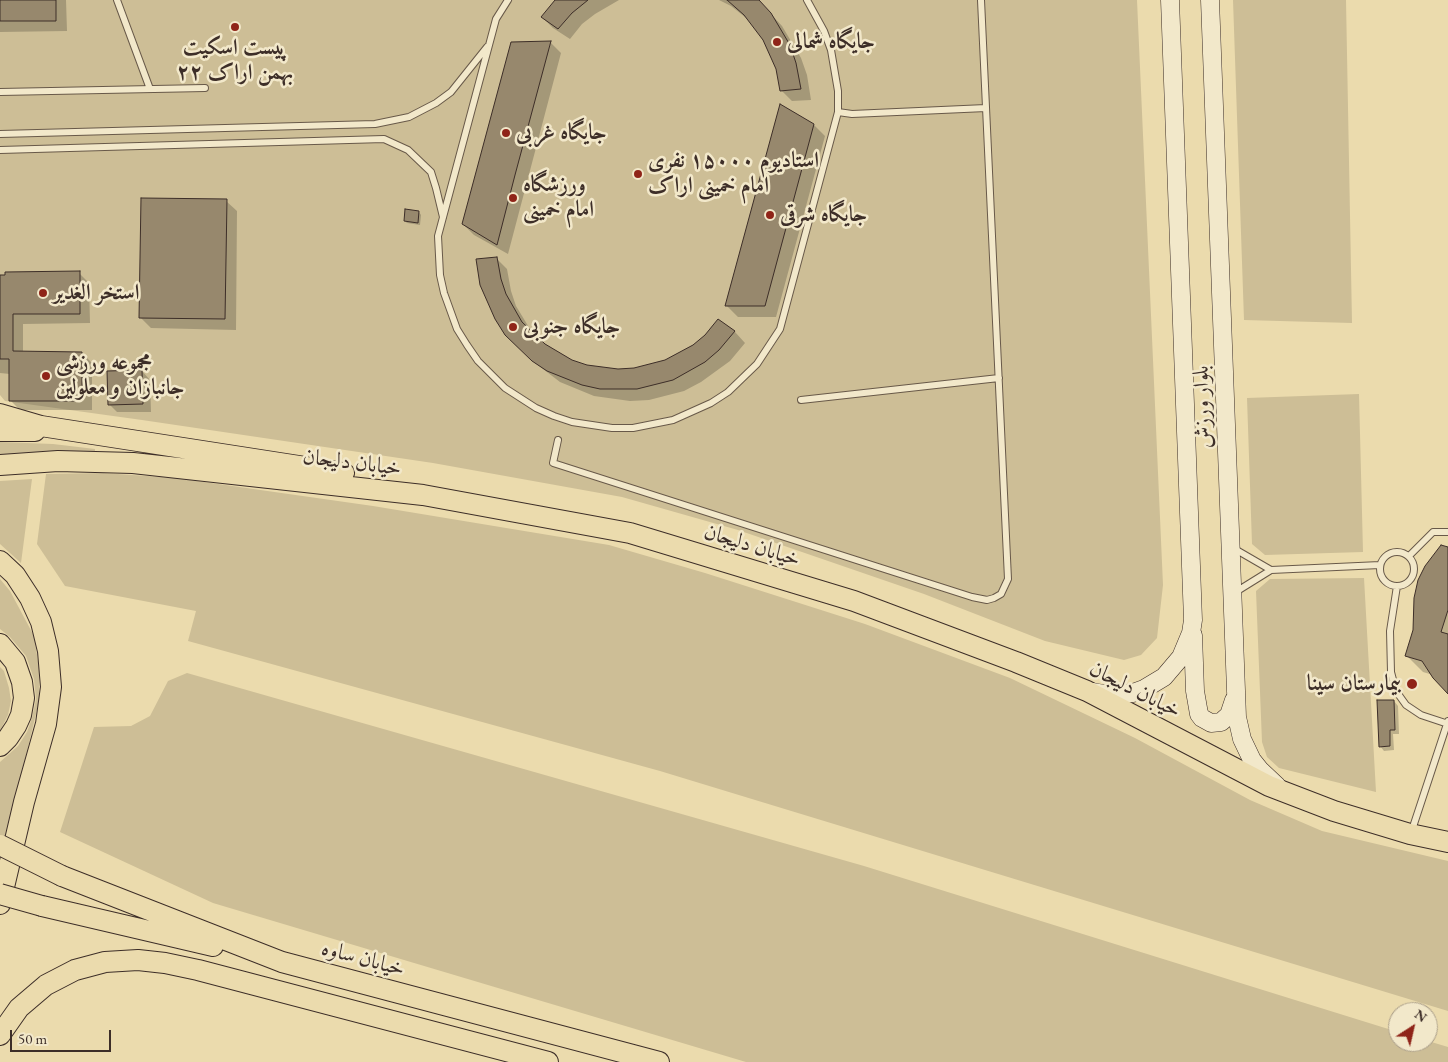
<!DOCTYPE html>
<meta charset="utf-8">
<style>
body{margin:0}
#map{position:relative;width:1448px;height:1062px;overflow:hidden;background:#ebdbad;font-family:"EB Garamond",serif}
canvas{display:block}
.north{position:absolute;left:1388px;top:1002px;width:50px;height:50px;box-sizing:border-box;background:#f2e8ca;border:1px solid #aa9e89;border-radius:50%;rotate:35deg;font-size:14px;font-weight:700;line-height:20px;text-align:center;color:#3d2e28}
.north::after{content:'';display:block;margin:auto;width:18px;height:22px;background:#8f2418;clip-path:polygon(50% 0,100% 100%,50% 72%,0 100%)}
.scale{position:absolute;left:10px;top:1030px;width:101px;height:22px;box-sizing:border-box;border:2px solid #3d2e28;border-top:0;padding-left:6px;font-size:15px;line-height:18px;white-space:nowrap;color:#3d2e28;-webkit-text-stroke:4px #f2e8ca;paint-order:stroke}
</style>
<div id="map">
<canvas width="1448" height="1062"></canvas>
<div class="north">N</div>
<div class="scale">50 m</div>
</div>
<script>
const context = document.querySelector('canvas').getContext('2d');
context.lineJoin = 'round';
function paint(path, color) { context.fillStyle = color; context.fill(path, 'evenodd'); }
const toPath = rows => new Path2D(rows.map(r => 'M' + r).join(''));
function strokePath(path, color, width, dash) { context.strokeStyle = color; context.lineWidth = width; context.lineCap = dash ? 'butt' : 'round'; context.setLineDash(dash || []); context.stroke(path); }
function label(font, color, halo, rows, align = 'center') {
  context.font = font + ' "EB Garamond",Amiri,serif'; context.lineWidth = 5; context.setLineDash([]); context.textBaseline = 'middle'; context.strokeStyle = halo; context.fillStyle = color; for (const [text, x, y, turn = 0] of rows) {
    context.save(); context.translate(x, y); context.rotate((+turn || 0) * Math.PI / 180); context.textAlign = isNaN(turn) ? turn : align; if (halo) context.strokeText(text, 0, 0); context.fillText(text, 0, 0); context.restore();
  }
}
paint(toPath([
 [0,0,1137,0,1163,585,1157,638,1141,655,1124,660,1045,641,924,594,738,530,622,497,433,463,142,420,5,401,0,395],
 [1233,0,1346,0,1352,323,1244,320],
 [1359,394,1363,552,1265,555,1252,544,1247,398],
 [0,442,53,444,95,449,95,453,0,457],
 [103,473,176,478,373,506,609,545,705,573,865,624,1010,678,1135,738,1250,800,1322,831,1448,861,1448,1011,660,771,188,641,196,611,65,586,37,544,46,474],
 [32,479,21,563,0,544,0,481],
 [1364,578,1376,792,1279,768,1267,757,1262,742,1256,591,1270,579],
 [0,579,10,591,34,636,39,668,39,701,6,840,0,836,0,762,18,746,27,732,32,718,36,699,34,679,26,656,10,637,0,629],
 [0,667,4,671,9,688,11,701,8,715,0,731],
 [187,673,864,866,1398,1032,1398,1042,1428,1041,1448,1047,1448,1062,746,1062,213,903,60,832,94,727,131,726,150,716,168,681]
]), '#cdbe96');
paint(toPath([
 [0,0,66,0,67,31,0,32],
 [557,0,619,0,595,14,582,24,570,39,553,28,542,17],
 [719,0,757,0,769,12,782,26,801,58,807,75,811,100,792,101,781,90,777,68,764,39,750,21,731,6],
 [551,43,561,53,508,254,474,235,463,224],
 [780,105,814,125,825,136,776,317,738,317,727,306],
 [226,201,237,211,236,330,151,328,140,317],
 [406,211,419,212,421,215,420,225,407,223,405,221],
 [496,258,507,269,511,291,516,306,533,334,544,345,571,361,587,366,618,370,635,369,666,361,693,346,706,335,718,321,735,332,745,343,730,361,701,382,684,391,649,400,630,401,594,396,560,382,530,359,496,319],
 [79,273,89,283,90,323,23,324,23,353,82,353,92,363,92,410,20,410,10,400,10,374,0,373,0,276],
 [142,371,150,380,151,412,117,412,109,404],
 [1448,548,1448,692,1433,675,1423,672,1406,655],
 [1394,701,1398,706,1399,734,1393,734,1394,750,1384,751,1380,746]
]), '#0003');
const building = toPath([
 [0,0,56,0,56,21,0,21,0,0],
 [555,0,588,0,572,13,558,29,541,17,555,0],
 [727,0,759,0,771,13,790,45,796,63,801,89,780,91,776,69,763,40,744,15,727,0],
 [551,41,515,175,497,245,462,224,511,42,551,41],
 [780,104,814,124,765,306,725,306,780,104],
 [141,198,227,199,225,319,139,318,141,198],
 [405,209,419,211,418,223,404,221,405,209],
 [497,257,501,279,506,294,522,322,545,344,572,360,587,365,618,369,634,368,665,360,693,345,705,335,718,319,735,331,719,350,705,362,673,380,637,389,600,389,582,385,547,371,532,361,505,335,495,319,480,285,476,259,497,257],
 [80,271,80,314,13,314,13,351,82,352,82,401,9,401,9,359,0,359,0,275,5,275,5,272,80,271],
 [142,370,143,404,108,405,107,371,142,370],
 [1441,545,1448,547,1448,610,1441,632,1448,634,1448,694,1433,678,1422,661,1405,656,1413,630,1414,598,1418,580,1425,566,1441,545],
 [1377,700,1394,700,1395,730,1390,730,1390,746,1379,747,1377,700]
]);
paint(building, '#97886d');
strokePath(building, '#3d2e28', 1);
const lane = toPath([
 [117,0,150,89],
 [508,0,496,19,438,236,440,275,444,293,457,329,467,345,478,361,505,388,536,408,554,416,572,422,612,428,633,428,673,420,711,403,728,392,757,364,780,329,838,112,838,91,831,50,824,31,807,0],
 [0,92,205,88],
 [838,112,852,114,986,108],
 [0,134,375,124,409,117,436,103,451,92,487,47],
 [0,150,384,139,408,150,431,172,436,188,443,217],
 [801,400,999,378],
 [558,440,553,463,972,597,987,600,994,598,1001,594,1008,579,981,0],
 [1233,548,1271,570],
 '1380 569a17 17 0 1 1 34 0a17 17 0 1 1-34 0Z',
 [1409,556,1433,532,1448,532],
 [1397,586,1390,631,1391,672,1396,691,1406,705,1421,715,1448,724],
 [1234,593,1271,570,1380,565],
 [1411,833,1448,721]
]);
const secondary = toPath([
 [1210,0,1237,717,1242,739,1252,760,1260,770,1277,786],
 [1193,635,1195,691,1199,714,1202,718,1211,723,1221,722,1229,715,1234,700],
 [1092,692,1110,695,1133,693,1144,689,1164,677,1181,657,1191,633,1193,620,1170,0]
]);
const primary = toPath([
 [0,414,41,426,344,473],
 [0,431,35,431],
 [0,465,58,461,133,463,423,495,630,533,854,601,1016,662,1087,691,1269,786,1334,811,1410,834,1448,842],
 [0,561,15,575,30,598,41,622,48,651,51,687,46,724,24,802,0,904],
 [0,644,15,662,22,682,24,698,21,715,16,726,8,738,0,746],
 [62,876,282,962,659,1062],
 [42,906,213,946],
 [0,1035,19,1008,46,985,75,970,105,962,138,960,165,963,198,970,548,1062]
]);
strokePath(lane, '#685949', 8);
strokePath(secondary, '#3d2e28', 19);
strokePath(primary, '#3d2e28', 22);
strokePath(lane, '#f2e8ca', 6);
strokePath(secondary, '#f2e8ca', 18);
strokePath(primary, '#ebdbad', 20);
const primaryBridge = toPath([
 [0,845,62,876],
 [0,894,42,906]
]);
strokePath(primaryBridge, '#3d2e28', 22, []);
strokePath(primaryBridge, '#ebdbad', 20);
for (const [x, y, r, color] of [
 [235,27,5,"#8f2418"],
 [777,42,5,"#8f2418"],
 [506,133,5,"#8f2418"],
 [638,174,5,"#8f2418"],
 [513,198,5,"#8f2418"],
 [770,215,5,"#8f2418"],
 [43,293,5,"#8f2418"],
 [513,327,5,"#8f2418"],
 [46,376,5,"#8f2418"],
 [1412,684,6,"#8f2418"]
]) { const dot = new Path2D(); dot.arc(x, y, r, 0, 2 * Math.PI); context.fillStyle = color; context.fill(dot); strokePath(dot, '#f2e8ca', 2); }
label('bold 22px', '#3d2e28', '#f2e8ca', [
 ["جایگاه شمالی",787,42],
 ["پیست اسکیت",235,48,"center"],
 ["۲۲ بهمن اراک",235,73,"center"],
 ["جایگاه غربی",516,133],
 ["استادیوم ۱۵۰۰۰ نفری",648,161],
 ["امام خمینی اراک",648,186],
 ["ورزشگاه",523,185],
 ["امام خمینی",523,210],
 ["جایگاه شرقی",780,215],
 ["استخر الغدیر",53,293],
 ["جایگاه جنوبی",523,327],
 ["مجموعه ورزشی",56,363],
 ["جانبازان و معلولین",56,388],
 ["بیمارستان سینا",1401,684,"right"]
], 'left');
label('22px', '#3d2e28', '#f2e8ca', [
 ["بلوار ورزش",1203,407,-92],
 ["خیابان دلیجان",352,463,7],
 ["خیابان دلیجان",752,546,17],
 ["خیابان دلیجان",1135,690,27],
 ["خیابان ساوه",363,959,15]
]);
</script>
